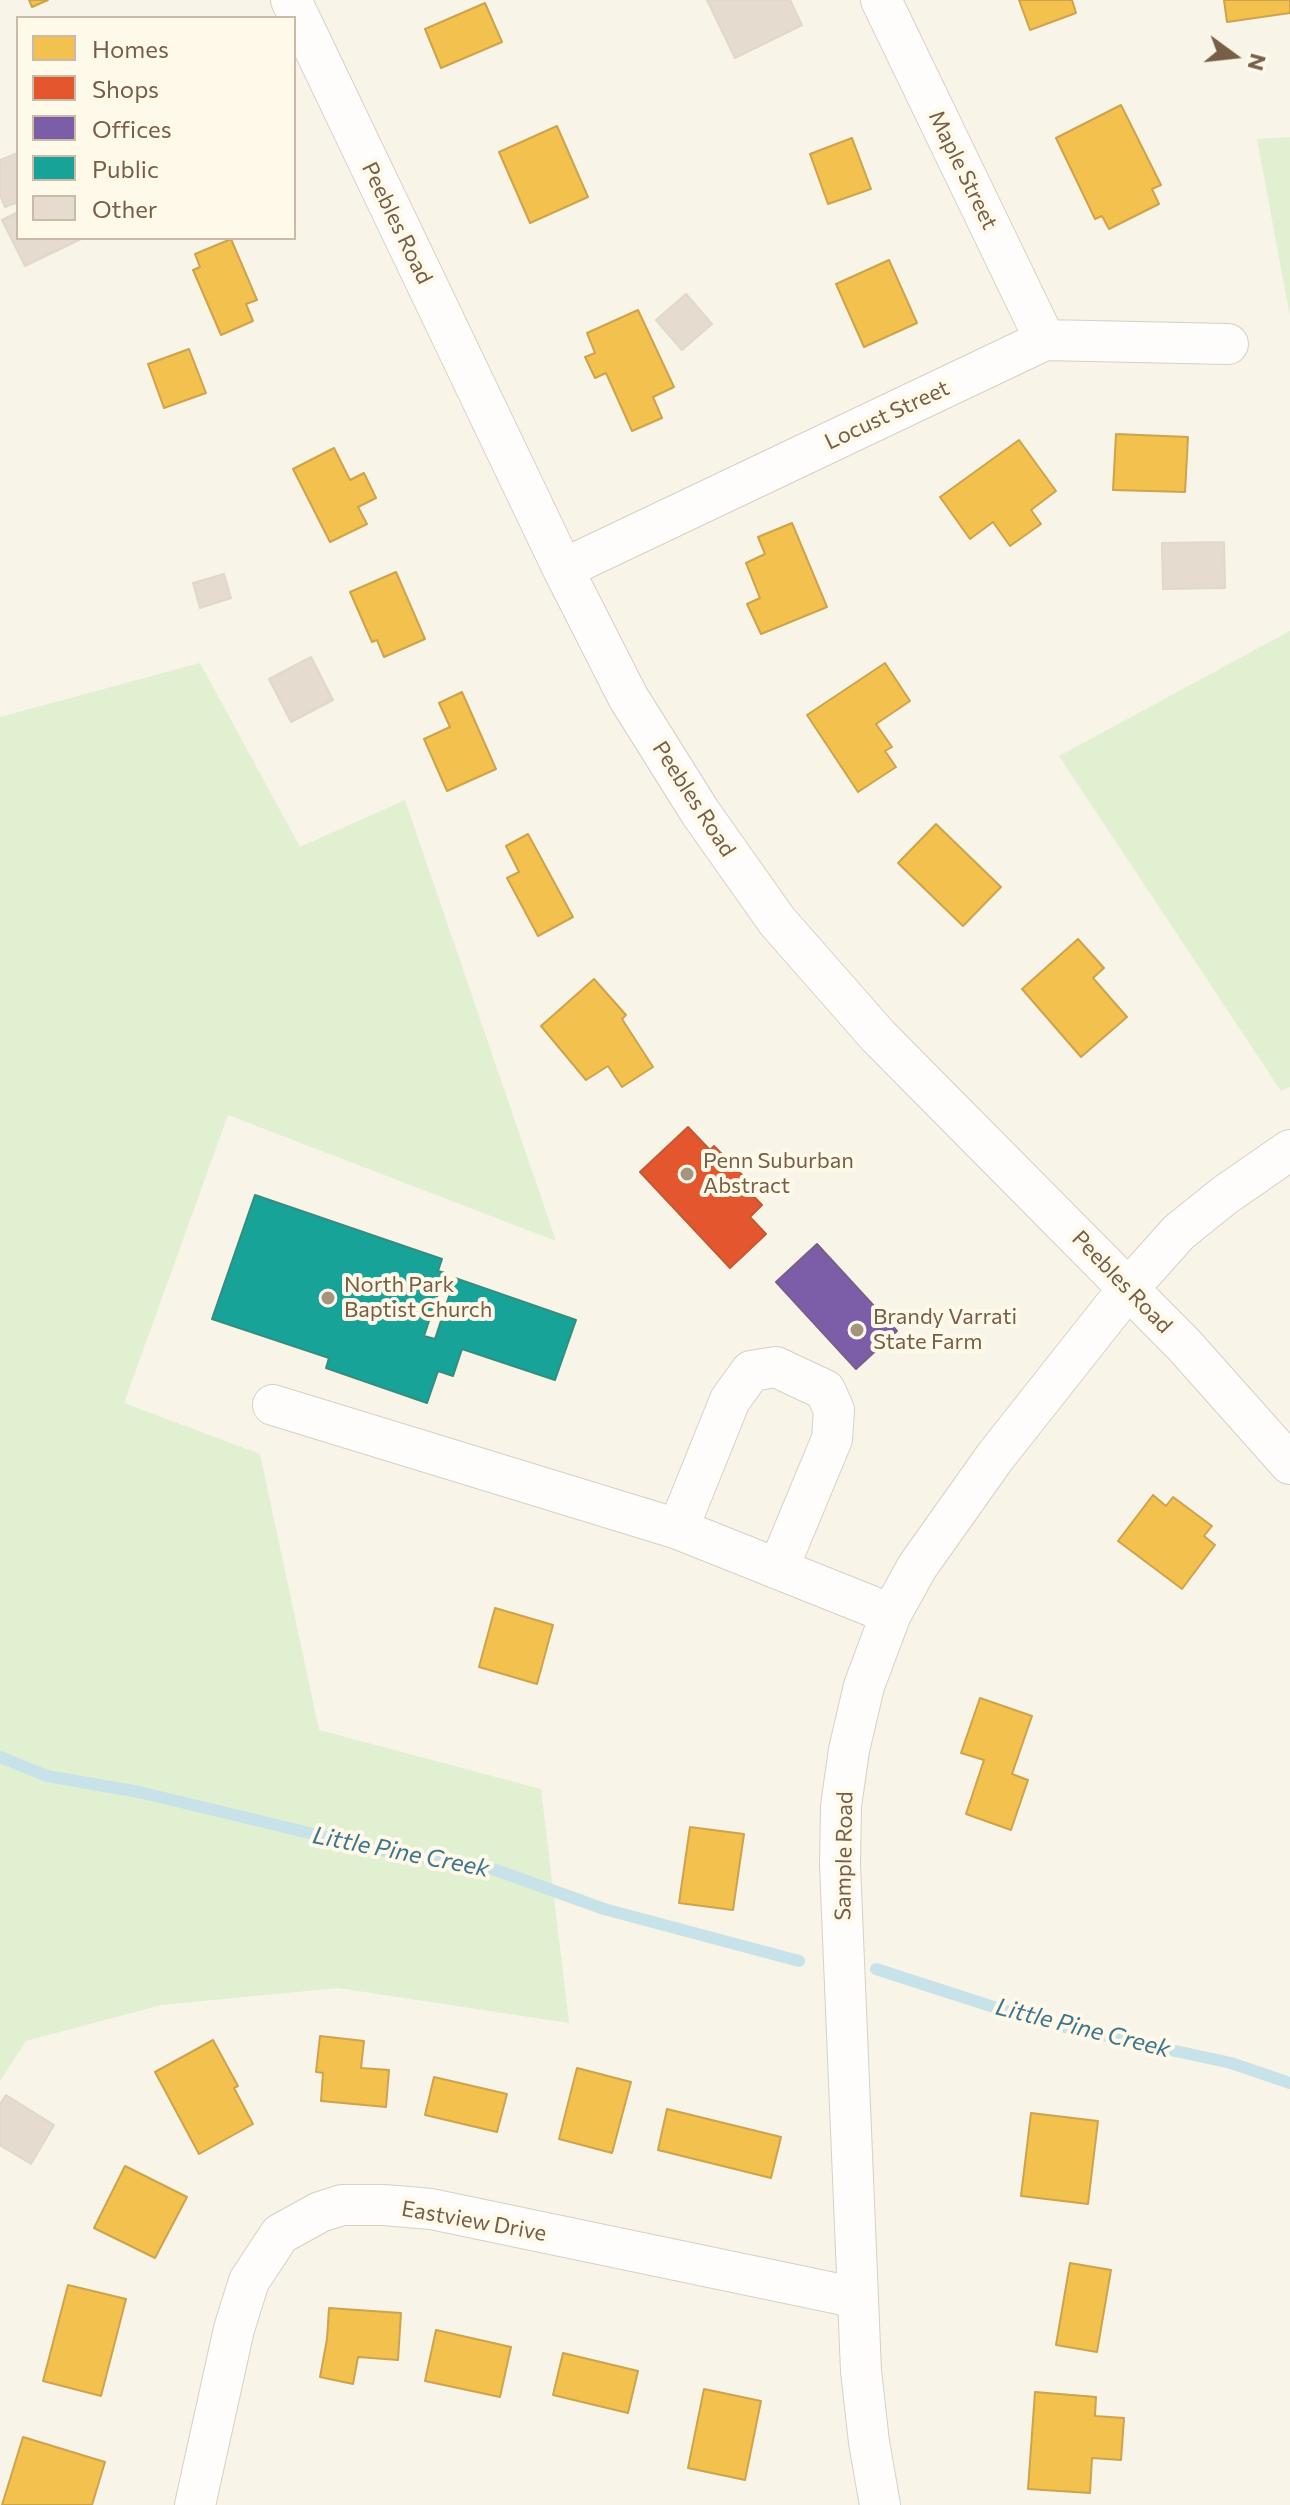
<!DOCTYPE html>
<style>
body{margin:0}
#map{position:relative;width:1290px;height:2505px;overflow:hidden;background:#f8f4e8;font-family:Commissioner,sans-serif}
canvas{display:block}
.legend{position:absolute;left:16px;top:16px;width:280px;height:224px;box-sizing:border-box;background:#fff9ea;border:2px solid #c9bba8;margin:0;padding:10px 14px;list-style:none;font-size:24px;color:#785e46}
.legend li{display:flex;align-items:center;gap:16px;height:40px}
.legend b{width:40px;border:2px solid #c9bba8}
.north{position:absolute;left:1194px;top:16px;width:80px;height:80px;-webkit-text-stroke:6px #fff9ea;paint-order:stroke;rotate:105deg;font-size:22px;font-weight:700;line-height:32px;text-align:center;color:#785e46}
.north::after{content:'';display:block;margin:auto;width:28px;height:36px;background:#785e46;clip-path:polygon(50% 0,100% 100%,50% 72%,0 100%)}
</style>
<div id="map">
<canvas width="1290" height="2505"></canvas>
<ul class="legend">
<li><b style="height:22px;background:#f2c14e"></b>Homes</li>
<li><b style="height:22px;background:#e4572e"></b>Shops</li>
<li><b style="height:22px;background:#7b5ea7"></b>Offices</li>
<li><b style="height:22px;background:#17a398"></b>Public</li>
<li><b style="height:22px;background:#e5dccf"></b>Other</li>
</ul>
<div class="north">N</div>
</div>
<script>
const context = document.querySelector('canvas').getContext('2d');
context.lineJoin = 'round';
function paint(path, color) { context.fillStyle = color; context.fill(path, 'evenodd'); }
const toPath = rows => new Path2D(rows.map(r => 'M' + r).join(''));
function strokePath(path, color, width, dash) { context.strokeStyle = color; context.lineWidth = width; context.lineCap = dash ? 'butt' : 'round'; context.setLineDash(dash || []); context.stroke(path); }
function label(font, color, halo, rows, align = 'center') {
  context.font = font + ' Commissioner,sans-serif'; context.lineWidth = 8; context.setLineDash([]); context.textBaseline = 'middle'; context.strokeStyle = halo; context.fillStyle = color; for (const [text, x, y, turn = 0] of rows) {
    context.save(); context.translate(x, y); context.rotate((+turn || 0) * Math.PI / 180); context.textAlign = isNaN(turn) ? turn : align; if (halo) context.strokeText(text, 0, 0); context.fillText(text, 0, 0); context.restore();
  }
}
paint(toPath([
 [1290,137,1290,317,1257,139],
 [1290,631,1290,1087,1281,1091,1059,756],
 [200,663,300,847,405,800,556,1241,228,1115,124,1403,260,1454,319,1730,541,1789,569,2023,338,1988,161,2005,26,2041,0,2081,0,717]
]), '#e0f0d1');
const homes = toPath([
 [29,0,48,0,32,7,29,0],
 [1019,0,1072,0,1076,13,1030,30,1019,0],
 [1224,0,1290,0,1290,13,1227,22,1224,0],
 [485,3,502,42,441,68,425,29,485,3],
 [1121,105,1161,185,1152,189,1159,204,1109,229,1102,216,1095,219,1056,138,1121,105],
 [557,126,588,197,530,223,499,152,557,126],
 [852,138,871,189,828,204,810,154,852,138],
 [231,239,257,300,246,304,253,321,221,335,193,270,200,267,195,254,231,239],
 [889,260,917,323,864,347,836,284,889,260],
 [638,310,674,387,653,397,662,418,632,431,606,373,595,378,585,357,595,353,587,333,638,310],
 [189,349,206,393,164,408,148,364,189,349],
 [1116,434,1188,437,1185,492,1113,490,1116,434],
 [1019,440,1056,491,1031,510,1041,524,1010,546,993,522,970,539,940,497,1019,440],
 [334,448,350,480,364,473,376,498,358,507,367,524,330,542,293,469,334,448],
 [792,523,827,607,761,634,747,604,760,598,746,563,765,554,758,537,792,523],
 [396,572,425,639,384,657,377,640,372,642,350,592,396,572],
 [885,663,910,701,876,724,892,747,885,751,896,767,858,792,807,715,885,663],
 [462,692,496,769,447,791,424,739,450,727,439,703,462,692],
 [936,824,1001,887,963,926,898,863,936,824],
 [528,834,573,917,538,936,507,878,519,872,506,846,528,834],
 [1078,939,1104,968,1093,978,1127,1017,1081,1057,1022,989,1078,939],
 [594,979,626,1015,622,1019,653,1067,622,1087,608,1066,586,1080,541,1026,594,979],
 [1153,1495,1166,1506,1173,1497,1212,1526,1204,1536,1215,1545,1182,1589,1118,1541,1153,1495],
 [495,1608,553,1625,537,1684,479,1667,495,1608],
 [980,1698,1032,1716,1012,1774,1028,1780,1011,1830,966,1814,984,1760,961,1753,980,1698],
 [690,1827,744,1834,733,1910,679,1903,690,1827],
 [320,2036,364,2041,361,2068,389,2070,386,2107,321,2101,323,2073,316,2072,320,2036],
 [213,2040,238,2086,234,2088,253,2124,199,2154,155,2072,213,2040],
 [577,2068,631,2082,612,2153,559,2139,577,2068],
 [434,2077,507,2094,497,2132,425,2115,434,2077],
 [667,2109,781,2137,771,2178,658,2150,667,2109],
 [1031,2113,1098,2121,1088,2204,1021,2196,1031,2113],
 [125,2166,187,2197,155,2258,94,2228,125,2166],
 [1070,2263,1111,2270,1097,2352,1056,2345,1070,2263],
 [68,2285,126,2299,101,2396,43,2381,68,2285],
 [329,2308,401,2313,398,2360,358,2357,353,2384,320,2377,327,2339,329,2308],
 [436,2330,511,2347,500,2397,425,2381,436,2330],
 [563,2353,638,2371,628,2413,553,2395,563,2353],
 [704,2389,761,2401,745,2480,688,2468,704,2389],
 [1035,2392,1096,2397,1095,2416,1124,2418,1121,2460,1092,2458,1090,2493,1028,2489,1035,2392],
 [23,2437,105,2462,92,2505,2,2505,23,2437]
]);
paint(homes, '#f2c14e');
strokePath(homes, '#cda34c', 2);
const shops = toPath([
 [688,1127,710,1150,714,1146,745,1178,740,1182,762,1205,750,1217,766,1234,730,1268,640,1172,688,1127]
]);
paint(shops, '#e4572e');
strokePath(shops, '#c45935', 2);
const offices = toPath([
 [817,1244,897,1331,856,1369,776,1282,817,1244]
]);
paint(offices, '#7b5ea7');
strokePath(offices, '#7a5e8a', 2);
const public = toPath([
 [255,1195,442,1259,438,1271,445,1273,424,1336,435,1339,455,1278,576,1320,555,1380,462,1349,453,1376,438,1371,427,1403,326,1368,329,1358,212,1319,255,1195]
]);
paint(public, '#17a398');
strokePath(public, '#348e7f', 2);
strokePath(toPath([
 [0,1757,47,1776,139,1792,376,1849,496,1870,604,1909,799,1961],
 [876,1969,1037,2021,1231,2063,1290,2083]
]), '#c8e2e9', 12);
const building = toPath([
 [707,0,790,0,802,25,735,58,707,0],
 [18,153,18,202,5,207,0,195,0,160,18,153],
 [18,212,18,238,83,238,25,266,2,220,18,212],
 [686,294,712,324,682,350,656,320,686,294],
 [1224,542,1225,588,1163,589,1162,543,1224,542],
 [224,574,231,598,200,608,193,583,224,574],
 [311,657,333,700,291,722,269,679,311,657],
 [6,2095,54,2125,31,2164,0,2145,0,2104,6,2095]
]);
paint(building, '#e5dccf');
strokePath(building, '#e1d7ca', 2);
const minor = toPath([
 [291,0,563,569,628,697,700,812,777,921,878,1036,1184,1345,1290,1464],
 [881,0,1045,340],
 [563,569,1045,340,1228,344],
 [273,1405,678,1529,891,1614],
 [678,1529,730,1400,751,1371,776,1367,825,1390,834,1410,832,1439,778,1569],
 [195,2505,234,2329,249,2281,280,2234,320,2212,342,2205,384,2205,431,2209,858,2298],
 [880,2505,869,2442,861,2371,840,1865,841,1806,849,1750,864,1686,891,1614,917,1567,995,1457,1127,1290,1179,1232,1225,1195,1290,1150]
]);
strokePath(minor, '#d6d0c5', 42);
strokePath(minor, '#fefdfc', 40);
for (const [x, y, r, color] of [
 [687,1174,8,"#a5927f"],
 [328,1298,8,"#a5927f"],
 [857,1330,8,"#a5927f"]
]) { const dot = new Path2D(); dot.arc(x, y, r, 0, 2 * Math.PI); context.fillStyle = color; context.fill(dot); strokePath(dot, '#fff9ea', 3); }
label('22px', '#785e46', '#fff9ea', [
 ["Maple Street",963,170,64],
 ["Peebles Road",397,223,64],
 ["Locust Street",887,415,-25],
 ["Peebles Road",694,799,57],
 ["Peebles Road",1122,1282,46],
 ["Sample Road",844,1856,-89],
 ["Eastview Drive",474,2221,10]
]);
label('22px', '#785e46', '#fff9ea', [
 ["Penn Suburban",703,1161],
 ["Abstract",703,1186],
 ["North Park",344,1285],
 ["Baptist Church",344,1310],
 ["Brandy Varrati",873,1317],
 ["State Farm",873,1342]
], 'left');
label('italic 24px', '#3d768e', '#fff9ea', [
 ["Little Pine Creek",401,1852,11],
 ["Little Pine Creek",1083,2028,14]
]);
</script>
